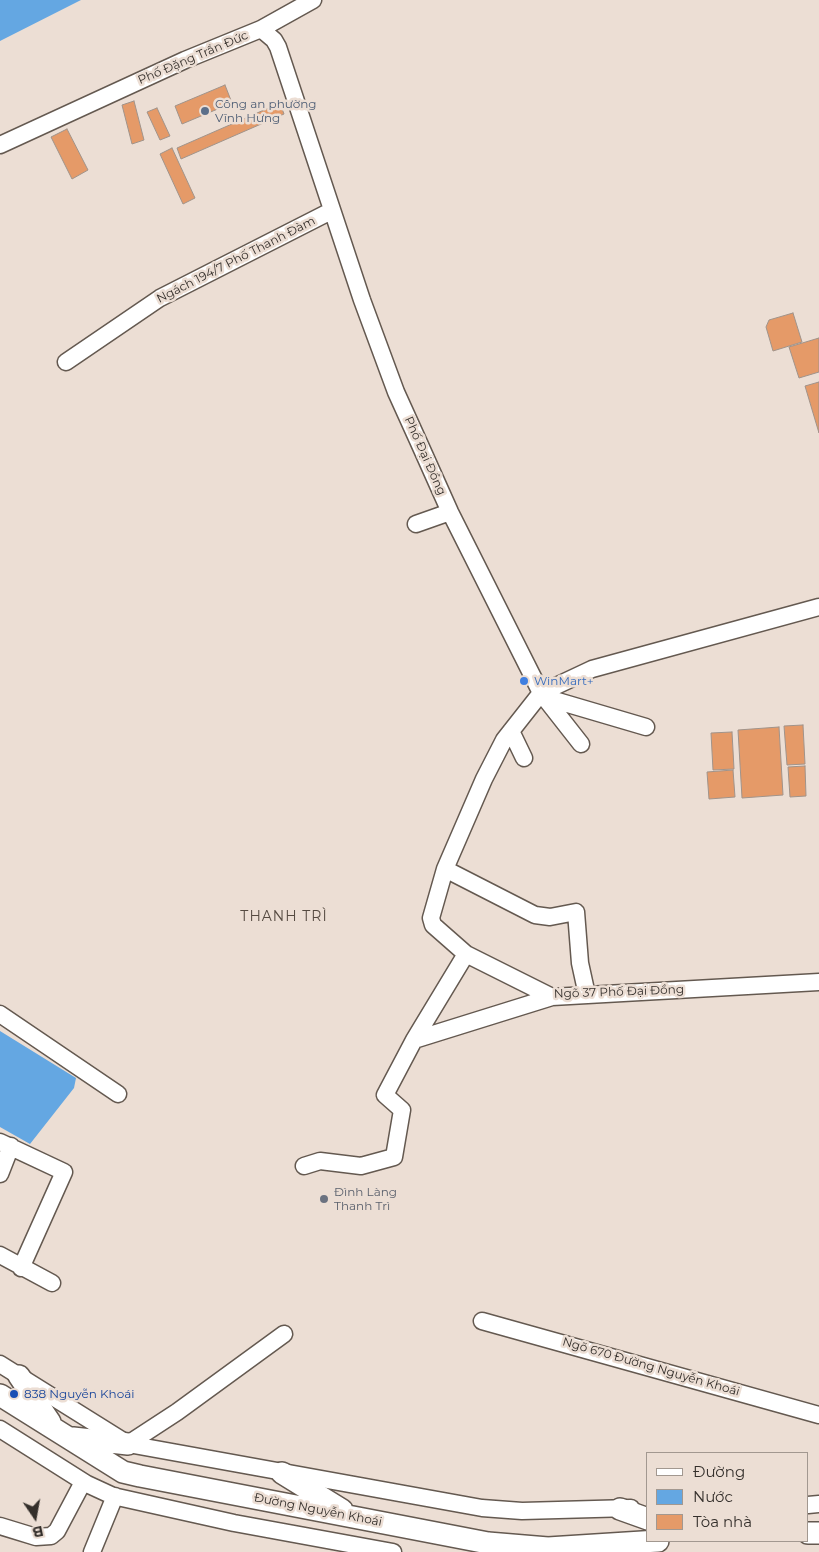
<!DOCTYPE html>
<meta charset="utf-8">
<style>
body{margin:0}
#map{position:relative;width:819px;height:1552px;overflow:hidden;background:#ecded4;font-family:Montserrat,sans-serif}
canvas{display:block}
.legend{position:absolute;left:646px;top:1452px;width:162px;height:90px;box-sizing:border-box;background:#ecded4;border:1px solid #a29890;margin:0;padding:6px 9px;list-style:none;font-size:15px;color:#342f2b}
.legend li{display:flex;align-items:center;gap:10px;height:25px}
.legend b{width:25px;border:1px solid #a29890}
.north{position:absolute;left:10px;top:1492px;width:50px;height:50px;-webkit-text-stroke:4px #ecded4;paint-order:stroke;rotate:168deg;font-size:14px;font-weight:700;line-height:20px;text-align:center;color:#342f2b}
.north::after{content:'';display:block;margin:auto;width:18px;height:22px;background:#342f2b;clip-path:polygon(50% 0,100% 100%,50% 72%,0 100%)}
</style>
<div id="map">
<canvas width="819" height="1552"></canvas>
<ul class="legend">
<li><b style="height:6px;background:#fff"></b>Đường</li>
<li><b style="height:14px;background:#64a7e2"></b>Nước</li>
<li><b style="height:14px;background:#e59a68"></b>Tòa nhà</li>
</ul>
<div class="north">B</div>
</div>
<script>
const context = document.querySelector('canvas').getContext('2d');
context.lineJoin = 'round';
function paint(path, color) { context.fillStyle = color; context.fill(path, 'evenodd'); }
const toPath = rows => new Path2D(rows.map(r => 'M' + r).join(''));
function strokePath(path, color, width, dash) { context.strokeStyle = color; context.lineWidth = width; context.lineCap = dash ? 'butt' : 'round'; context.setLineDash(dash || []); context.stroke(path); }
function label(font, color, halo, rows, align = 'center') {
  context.font = font + ' Montserrat,sans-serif'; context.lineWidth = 5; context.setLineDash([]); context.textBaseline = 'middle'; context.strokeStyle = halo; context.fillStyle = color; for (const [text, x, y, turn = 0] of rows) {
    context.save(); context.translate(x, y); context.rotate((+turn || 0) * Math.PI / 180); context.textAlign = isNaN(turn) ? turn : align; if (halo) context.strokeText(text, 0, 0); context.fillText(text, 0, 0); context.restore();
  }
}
paint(toPath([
 [0,0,81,0,0,41],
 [0,1031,76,1078,74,1088,30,1144,0,1127]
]), '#64a7e2');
const building = toPath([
 [225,85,232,103,182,124,175,106,225,85],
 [134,101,144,140,132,144,122,105,134,101],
 [280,103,284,114,181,159,177,148,280,103],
 [157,108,170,136,160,140,147,112,157,108],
 [67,129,88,170,72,179,51,137,67,129],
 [172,148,195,198,183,204,160,154,172,148],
 [793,313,802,342,773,351,766,327,769,320,793,313],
 [819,338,819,372,799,378,789,347,819,338],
 [819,382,819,433,805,386,819,382],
 [803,725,805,764,787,765,784,726,803,725],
 [779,727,783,795,742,798,738,730,779,727],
 [732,732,734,769,713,770,711,733,732,732],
 [805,766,806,796,790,797,788,767,805,766],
 [733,770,735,797,709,799,707,772,733,770]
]);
paint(building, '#e59a68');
strokePath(building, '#a0938a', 1);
const minor = toPath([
 [261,29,274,40,278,47,362,300,396,392,420,445,450,512,541,693,581,744],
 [0,145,185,60,261,29,313,0],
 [66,362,160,298,331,211],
 [416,524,450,512],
 [819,607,592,669,541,693,504,740,484,779,445,869,431,918,433,925,466,954,552,997,819,982],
 [544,697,646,727],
 [511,731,524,758],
 [445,869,535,915,550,917,576,912,580,963,587,995],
 [0,1014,118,1094],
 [414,1040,552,997],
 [0,1142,64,1172,21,1268],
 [304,1166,320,1161,361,1166,394,1157,402,1110,385,1095,414,1040,466,954],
 [0,1174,11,1146],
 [0,1255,52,1283],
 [482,1321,819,1415],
 [0,1364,128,1444,482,1508,522,1511,631,1508],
 [0,1429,87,1484,113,1496,234,1523,393,1552],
 [128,1444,177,1412,284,1334],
 [808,1505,819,1504],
 [0,1526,36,1537,51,1536,57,1531,83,1482],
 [92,1552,115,1496]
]);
const major = toPath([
 [19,1376,50,1422],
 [0,1395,123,1472,140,1476,488,1543,548,1548,658,1541],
 [73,1438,128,1444],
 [282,1473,342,1510],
 [620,1509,648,1519],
 [808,1533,819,1533]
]);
strokePath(minor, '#645950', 19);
strokePath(major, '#645950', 24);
strokePath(minor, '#fff', 16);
strokePath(major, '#fff', 21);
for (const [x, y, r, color] of [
 [205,111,5,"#5c6f8a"],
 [524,681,5,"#3f7fe0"],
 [324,1199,5,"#6b7280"],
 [14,1394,5,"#1a4fb4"]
]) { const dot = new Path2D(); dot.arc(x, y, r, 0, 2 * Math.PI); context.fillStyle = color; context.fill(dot); strokePath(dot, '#ecded4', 2); }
label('12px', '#342f2b', '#ecded4', [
 ["Phố Đặng Trần Đức",193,58,-23],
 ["Ngách 194/7 Phố Thanh Đàm",236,260,-27],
 ["Phố Đại Đồng",425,456,66],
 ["Ngõ 37 Phố Đại Đồng",619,992,-2],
 ["Ngõ 670 Đường Nguyễn Khoái",651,1367,16],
 ["Đường Nguyễn Khoái",318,1510,11]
]);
label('12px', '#4e5e75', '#ecded4', [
 ["Công an phường",215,104],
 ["Vĩnh Hưng",215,118]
], 'left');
label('12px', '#366cbe', '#ecded4', [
 ["WinMart+",534,681]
], 'left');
label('12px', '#5b616d', '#ecded4', [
 ["Đình Làng",334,1192],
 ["Thanh Trì",334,1206]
], 'left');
label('12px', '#164399', '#ecded4', [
 ["838 Nguyễn Khoái",24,1394]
], 'left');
context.letterSpacing = '1px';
label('14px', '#554a41', '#ecded4', [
 ["THANH TRÌ",284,917]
]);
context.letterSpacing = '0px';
</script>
